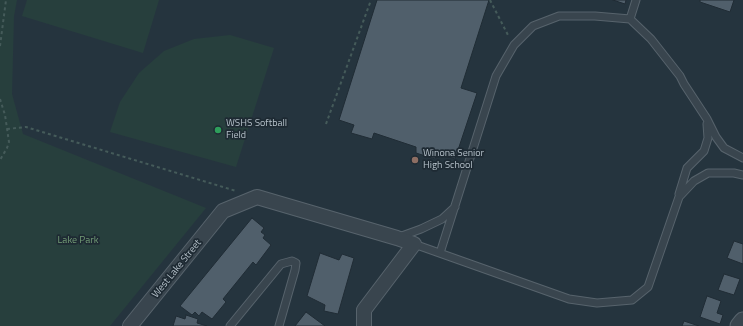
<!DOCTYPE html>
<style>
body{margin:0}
canvas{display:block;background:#25343e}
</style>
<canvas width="743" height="326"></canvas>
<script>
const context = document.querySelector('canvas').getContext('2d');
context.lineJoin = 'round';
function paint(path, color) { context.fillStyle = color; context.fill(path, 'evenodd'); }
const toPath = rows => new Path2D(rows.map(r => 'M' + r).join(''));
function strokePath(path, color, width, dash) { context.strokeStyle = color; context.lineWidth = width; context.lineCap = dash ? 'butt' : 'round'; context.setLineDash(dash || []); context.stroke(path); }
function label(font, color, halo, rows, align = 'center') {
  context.font = font + ' "Titillium Web",sans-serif'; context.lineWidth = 3.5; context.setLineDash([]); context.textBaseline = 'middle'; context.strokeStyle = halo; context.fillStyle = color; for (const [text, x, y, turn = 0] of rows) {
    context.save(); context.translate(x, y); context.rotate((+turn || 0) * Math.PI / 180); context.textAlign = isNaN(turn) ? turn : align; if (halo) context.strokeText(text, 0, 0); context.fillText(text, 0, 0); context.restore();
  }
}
paint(toPath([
 [0,0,17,0,14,16,12,94,23,134,206,208,110,326,0,326],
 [27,0,159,0,143,53,22,16],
 [230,35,274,48,236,167,110,132,120,102,139,73,164,51,194,39]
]), '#273f3d');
const building = toPath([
 [377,0,489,0,461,88,477,93,455,159,437,153,435,159,416,153,416,147,374,133,372,139,351,133,354,125,339,120,377,0],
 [613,0,626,0,625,4,613,0],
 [700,0,734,0,730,12,700,2,700,0],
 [252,218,264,228,261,232,265,235,263,238,271,245,256,265,253,262,223,299,226,302,212,319,202,312,199,316,195,312,192,315,180,306,252,218],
 [734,241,743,244,743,264,727,258,734,241],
 [320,253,339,260,342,254,354,258,338,314,324,311,325,305,307,296,320,253],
 [724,274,740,279,734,295,718,290,724,274],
 [707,296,721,301,717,313,723,315,720,324,700,317,707,296],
 [306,312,325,326,295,326,306,312],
 [186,315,198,319,197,323,207,326,173,326,176,316,185,319,186,315],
 [684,321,699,326,682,326,684,321]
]);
paint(building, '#505f6b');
strokePath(building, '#202c35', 1);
const service = toPath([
 [630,19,636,0],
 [679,194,687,168,704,151,708,138,707,124],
 [399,237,421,229,442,219,455,207],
 [414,244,569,299,597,303,632,300,648,287,679,197,694,181,708,173,734,173,743,175],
 [440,253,496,76,514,45,533,26,559,16,595,16,630,19,651,39,680,76,684,84,707,119,716,137,724,148,743,158],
 [230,326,281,264,292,261,296,263,295,270,279,326]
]);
const minor = toPath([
 [130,326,223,211,257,197,397,238,414,244,364,310,364,326]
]);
const tertiary = toPath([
 [739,326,743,321]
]);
strokePath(service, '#57636c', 9);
strokePath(minor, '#57636c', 16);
strokePath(tertiary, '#57636c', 19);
strokePath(toPath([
 [490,0,509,37],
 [0,46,6,0],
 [0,99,5,115,9,142,7,148,0,160],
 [326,124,371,0],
 [7,129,26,127,236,191]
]), '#455b5a', 2, [3, 3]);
strokePath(service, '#39454e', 7);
strokePath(minor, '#39454e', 14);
strokePath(tertiary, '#39454e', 17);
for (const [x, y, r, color] of [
 [218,130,4,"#2e9e5b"],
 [415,160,4,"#8d6e63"]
]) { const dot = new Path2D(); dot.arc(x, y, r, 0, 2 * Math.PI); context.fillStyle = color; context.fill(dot); strokePath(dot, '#1e2a33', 1.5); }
label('10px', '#b5c0c9', '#1e2a33', [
 ["WSHS Softball",226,124],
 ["Field",226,136],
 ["Winona Senior",423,154],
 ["High School",423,166]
], 'left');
label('10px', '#749e77', '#1e2a33', [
 ["Lake Park",78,241]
]);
label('10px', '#b5c0c9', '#1e2a33', [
 ["West Lake Street",177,269,-51]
]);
</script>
